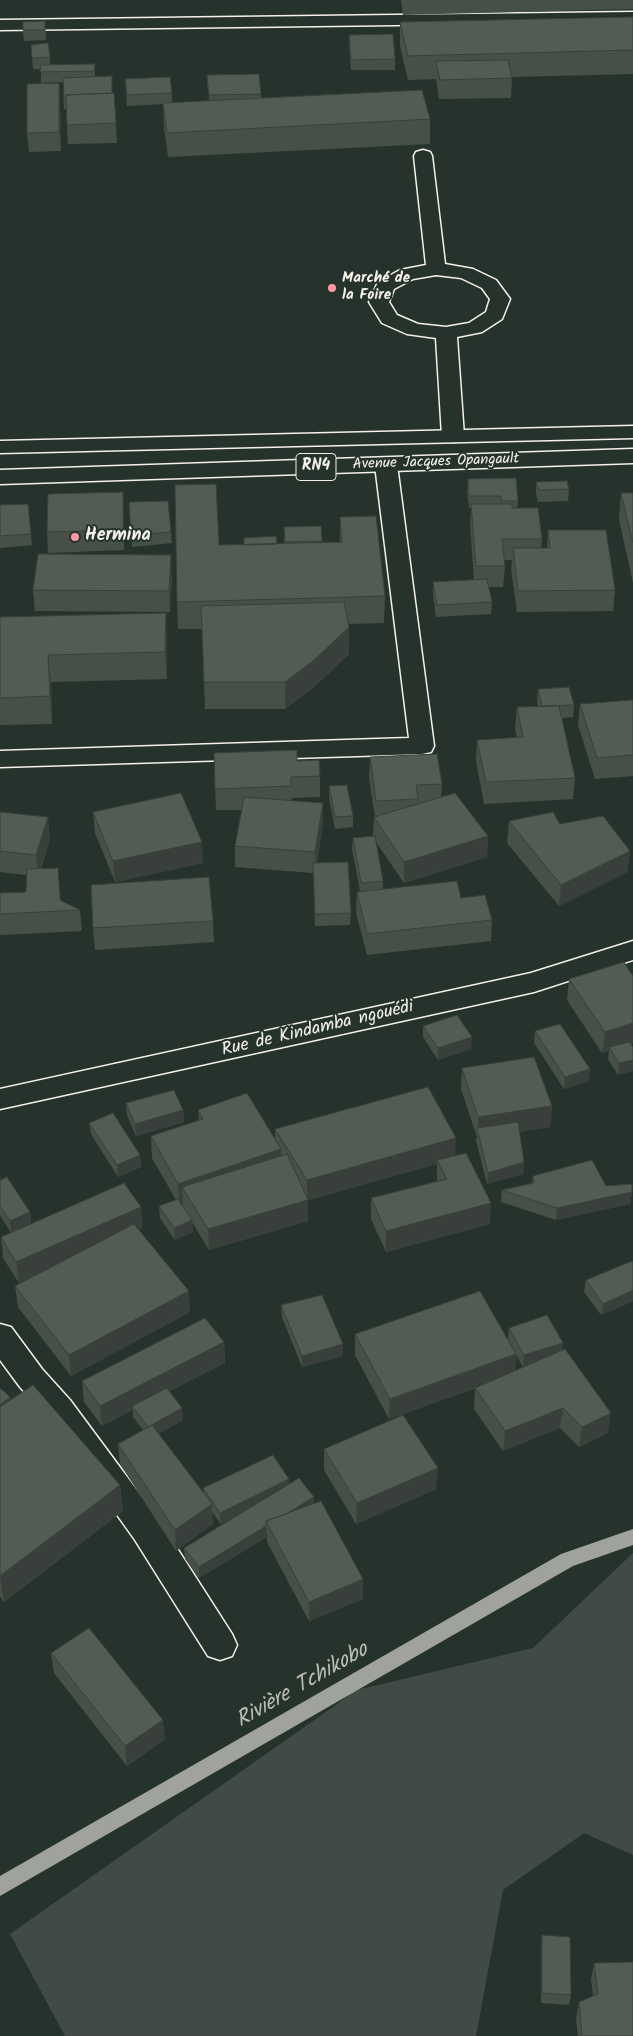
<!DOCTYPE html>
<meta charset="utf-8">
<style>
body{margin:0}
canvas{display:block;background:#26332d}
</style>
<canvas width="633" height="2036"></canvas>
<script>
const context = document.querySelector('canvas').getContext('2d');
context.lineJoin = 'round';
function paint(path, color) { context.fillStyle = color; context.fill(path, 'evenodd'); }
const toPath = rows => new Path2D(rows.map(r => 'M' + r).join(''));
function strokePath(path, color, width, dash) { context.strokeStyle = color; context.lineWidth = width; context.lineCap = dash ? 'butt' : 'round'; context.setLineDash(dash || []); context.stroke(path); }
function label(font, color, halo, rows, align = 'center') {
  context.font = font + ' Kalam,sans-serif'; context.lineWidth = 4; context.setLineDash([]); context.textBaseline = 'middle'; context.strokeStyle = halo; context.fillStyle = color; for (const [text, x, y, turn = 0] of rows) {
    context.save(); context.translate(x, y); context.rotate((+turn || 0) * Math.PI / 180); context.textAlign = isNaN(turn) ? turn : align; if (halo) context.strokeText(text, 0, 0); context.fillText(text, 0, 0); context.restore();
  }
}
paint(toPath([
 [633,1553,633,1855,584,1833,503,1890,476,2036,65,2036,10,1934,357,1690,533,1648]
]), '#414b45');
paint(toPath([
 [633,1529,633,1545,573,1566,0,1896,0,1876,561,1554,633,1529]
]), '#9fa39b');
const minor = toPath([
 [633,12,633,22,0,30,0,20,633,12],
 [423,150,430,152,432,156,445,264,473,269,496,280,510,299,502,319,482,332,457,337,464,436,461,441,453,442,445,441,442,436,436,338,407,334,382,323,369,302,378,282,400,270,426,265,414,156,416,152,423,150],
 [436,275,461,278,482,288,490,299,486,312,469,323,446,327,418,324,397,315,389,302,394,289,413,279,436,275],
 [386,458,394,460,397,465,434,746,431,752,422,754,0,767,0,751,409,738,375,465,378,460,386,458],
 [633,941,633,960,534,992,0,1109,0,1089,531,973,633,941],
 [0,1324,11,1327,42,1369,70,1400,159,1520,232,1634,237,1645,232,1656,220,1660,208,1656,135,1540,48,1418,20,1387,0,1360,0,1324]
]);
const highway = toPath([
 [633,426,633,438,0,453,0,441,633,426],
 [633,449,633,463,0,484,0,470,633,449]
]);
strokePath(minor, '#f4f1e8', 3);
strokePath(highway, '#f4f1e8', 3);
paint(minor, '#26332d');
paint(highway, '#26332d');
paint(toPath([
 [401,0,633,0,633,9,403,15],
 [633,17,633,74,512,77,511,98,439,99,436,79,408,80,400,46,400,22],
 [45,21,46,40,24,41,23,30],
 [349,35,395,59,395,70,351,70,349,45],
 [31,45,50,57,50,65,95,64,95,76,113,93,114,93,117,143,68,144,66,109,64,109,63,82,41,83,41,69,33,69],
 [207,75,261,94,261,98,430,119,430,144,168,157,164,128,163,104,127,106,125,79,172,93,172,103,209,101],
 [59,83,60,102,61,151,29,152,27,133],
 [468,479,518,501,517,508,542,539,541,548,547,548,548,530,615,590,613,611,517,612,511,569,512,560,504,560,505,566,503,587,488,587,492,602,491,614,436,617,433,594,433,582,474,580,470,524,471,508,469,508,467,490],
 [536,482,569,489,568,501,538,502,536,494],
 [621,493,633,493,633,583,619,520],
 [129,502,171,532,172,543,132,547],
 [28,504,32,545,0,548,0,505],
 [124,513,124,550,48,553,47,532],
 [340,517,385,596,384,623,348,624,349,654,313,688,285,709,205,709,202,629,178,629,177,602,219,545,284,543,284,527,321,526,322,542,340,542],
 [172,576,170,612,35,611,33,590],
 [0,622,167,640,167,679,51,682,52,724,0,725],
 [538,689,574,705,573,717,562,718,575,778,573,799,484,804,476,761,477,740,517,738,515,729,517,707,538,706,537,701],
 [633,700,633,776,595,779,578,725,580,704],
 [214,753,297,761,320,776,320,797,291,798,292,800,323,824,317,863,351,913,350,925,315,926,313,873,235,867,235,846,242,810,216,810],
 [370,757,442,784,441,797,488,836,487,857,404,883,376,842,383,881,383,889,461,898,492,920,491,941,367,955,356,913,357,892,360,891,352,849,353,838,373,836,374,817,375,817,369,778],
 [329,786,353,816,353,827,335,829,329,798],
 [0,812,50,838,41,869,60,889,61,901,80,910,82,931,0,935,0,893,26,892,26,875,0,872],
 [93,812,203,863,115,882,95,833],
 [509,821,560,824,630,851,627,872,559,906,507,843],
 [213,921,214,942,95,950,93,928],
 [633,976,633,1043,631,1044,618,1075,608,1059,609,1051,602,1053,567,1000,569,979],
 [423,1026,471,1049,438,1060,423,1037],
 [535,1031,589,1081,564,1089,534,1043],
 [462,1068,552,1106,550,1127,519,1132,524,1162,523,1174,487,1184,476,1140,477,1137,461,1089],
 [126,1103,183,1110,184,1122,136,1136,127,1115],
 [198,1110,275,1139,275,1129,455,1155,490,1224,386,1252,371,1219,371,1198,437,1181,437,1164,308,1200,308,1221,209,1250,192,1222,193,1232,175,1240,160,1218,159,1206,176,1200,152,1158,151,1136,199,1120],
 [89,1123,140,1155,141,1167,118,1177,91,1134],
 [533,1176,606,1186,632,1192,630,1204,556,1220,501,1202,502,1190,532,1183],
 [0,1180,30,1212,31,1224,141,1207,142,1228,139,1230,190,1312,71,1376,18,1307,15,1286,27,1280,19,1283,3,1258,1,1237,11,1233,0,1215],
 [633,1262,633,1301,601,1315,584,1292,586,1280],
 [281,1305,343,1356,302,1367,282,1317],
 [509,1328,562,1350,608,1433,579,1447,560,1428,503,1451,474,1409,475,1388,389,1419,355,1355,355,1334,508,1339],
 [516,1355,523,1367,515,1371],
 [224,1342,225,1363,169,1391,182,1408,183,1420,158,1434,204,1493,203,1488,289,1479,289,1484,314,1497,314,1503,363,1579,363,1599,309,1621,267,1542,267,1537,199,1578,185,1559,184,1548,234,1517,221,1524,212,1512,213,1524,176,1551,120,1464,118,1444,143,1430,133,1417,133,1410,102,1426,84,1402,82,1381],
 [0,1388,11,1400,120,1485,123,1511,4,1602,0,1597],
 [324,1449,436,1489,356,1524,324,1470],
 [51,1653,165,1739,127,1766,54,1673],
 [542,1935,571,1995,569,2005,541,2003,541,1945],
 [594,1963,633,2036,578,2036,576,2019,579,2002,593,1996,591,1980]
]), '#474f49');
paint(toPath([
 [59,83,60,102,61,151,59,132],
 [123,492,124,513,124,550,123,530],
 [171,555,172,576,170,612,169,591],
 [166,613,167,640,167,679,165,652],
 [349,627,349,654,313,688,285,709,285,682],
 [48,655,51,682,52,724,50,696],
 [323,803,323,824,315,873,315,852],
 [48,817,50,838,38,876,36,855],
 [488,836,487,857,404,883,404,862],
 [202,842,203,863,115,882,113,861],
 [630,851,627,872,559,906,561,885],
 [58,868,60,889,62,911,61,911],
 [633,1023,633,1043,611,1050,609,1047,609,1051,602,1053,605,1032],
 [472,1037,471,1049,438,1060,438,1048],
 [633,1060,633,1071,618,1075,619,1063],
 [590,1069,589,1081,564,1089,565,1077],
 [552,1106,550,1127,480,1138,478,1129,478,1117],
 [183,1110,184,1122,136,1136,135,1124],
 [456,1138,455,1159,437,1160,437,1164,308,1200,308,1221,209,1250,208,1229,307,1200,307,1180],
 [281,1149,281,1170,182,1187,183,1204,179,1205,178,1184],
 [140,1155,141,1167,118,1177,117,1165],
 [524,1162,523,1174,487,1184,488,1173],
 [632,1192,630,1204,556,1220,557,1208],
 [491,1203,490,1224,386,1252,386,1231],
 [141,1207,142,1228,19,1283,16,1262],
 [30,1212,31,1224,11,1233,10,1221],
 [192,1220,193,1232,175,1240,174,1228],
 [633,1290,633,1301,601,1315,603,1304],
 [189,1291,190,1312,71,1376,69,1355],
 [224,1342,225,1363,135,1409,132,1406,133,1410,102,1426,100,1406],
 [563,1343,562,1355,523,1367,524,1355],
 [343,1344,343,1356,302,1367,302,1356],
 [516,1354,514,1375,389,1419,390,1399],
 [10,1397,12,1409,0,1418,0,1405],
 [182,1408,183,1420,149,1438,148,1427],
 [563,1408,560,1428,503,1451,505,1431],
 [611,1413,608,1433,579,1447,582,1427],
 [438,1468,436,1489,356,1524,357,1503],
 [289,1479,289,1490,221,1524,220,1513],
 [120,1485,123,1511,4,1602,0,1576],
 [314,1497,314,1508,268,1525],
 [212,1504,213,1524,176,1551,175,1530],
 [266,1526,267,1537,199,1578,199,1567],
 [363,1579,363,1599,309,1621,309,1602],
 [163,1720,165,1739,127,1766,125,1746]
]), '#39403c');
const building = toPath([
 [633,17,633,50,408,56,400,22,633,17],
 [45,21,45,30,23,30,23,22,45,21],
 [393,34,395,59,351,60,349,35,393,34],
 [48,43,50,57,32,58,31,45,48,43],
 [508,60,512,78,440,80,436,61,508,60],
 [95,64,94,71,40,72,41,65,95,64],
 [259,74,261,94,209,95,207,75,259,74],
 [112,76,112,93,66,95,66,99,64,99,63,78,112,76],
 [170,77,172,93,127,95,125,79,170,77],
 [59,83,59,132,27,133,27,84,59,83],
 [422,90,430,119,167,133,163,103,422,90],
 [114,93,116,123,67,125,66,95,114,93],
 [516,478,518,501,501,501,501,496,469,496,468,479,516,478],
 [567,481,569,489,539,490,536,482,567,481],
 [216,484,219,545,342,542,340,517,376,516,385,596,177,602,175,485,216,484],
 [123,492,123,530,47,532,48,494,123,492],
 [621,493,633,493,633,543,621,493],
 [168,501,171,532,131,535,129,502,168,501],
 [28,504,31,534,0,536,0,505,28,504],
 [471,504,512,504,512,508,538,508,542,539,502,539,505,566,476,566,471,504],
 [321,526,322,541,285,542,284,527,321,526],
 [548,530,606,530,615,590,518,591,513,548,550,548,548,530],
 [276,536,277,544,244,545,244,538,276,536],
 [38,554,171,555,169,591,33,590,38,554],
 [487,579,492,602,437,605,433,582,487,579],
 [344,602,349,627,313,661,285,682,204,682,201,606,344,602],
 [166,613,165,652,48,655,50,696,0,698,0,617,166,613],
 [569,687,574,705,542,706,538,689,569,687],
 [633,700,633,755,597,758,580,704,633,700],
 [559,706,575,778,486,782,477,740,523,737,517,707,559,706],
 [297,750,297,761,319,760,320,776,291,777,291,786,215,789,214,753,297,750],
 [437,754,442,784,416,785,418,799,376,801,370,757,437,754],
 [347,785,353,816,335,817,329,786,347,785],
 [181,793,202,842,113,861,93,812,181,793],
 [455,793,488,836,404,862,374,817,455,793],
 [244,797,323,803,315,852,235,846,244,797],
 [0,812,48,817,36,855,0,851,0,812],
 [553,812,560,824,603,816,630,851,561,885,509,821,553,812],
 [375,836,383,881,361,883,353,838,375,836],
 [348,862,351,913,315,914,313,863,348,862],
 [58,868,60,900,80,910,0,914,0,893,26,892,27,869,58,868],
 [209,877,213,921,93,928,91,885,209,877],
 [457,881,461,898,485,895,492,920,367,934,357,892,457,881],
 [624,962,633,976,633,1023,605,1032,569,979,624,962],
 [457,1015,472,1037,438,1048,423,1026,457,1015],
 [560,1024,590,1069,565,1077,535,1031,560,1024],
 [629,1042,633,1047,633,1060,619,1063,609,1047,629,1042],
 [534,1057,552,1106,478,1117,462,1068,534,1057],
 [428,1087,456,1138,307,1180,275,1129,428,1087],
 [174,1090,183,1110,135,1124,126,1103,174,1090],
 [247,1093,281,1149,178,1184,151,1136,203,1119,198,1110,247,1093],
 [113,1113,140,1155,117,1165,89,1123,113,1113],
 [518,1122,524,1162,488,1173,477,1128,518,1122],
 [466,1153,491,1203,386,1231,371,1198,447,1179,437,1160,466,1153],
 [287,1154,308,1200,208,1229,182,1187,287,1154],
 [592,1160,606,1186,632,1184,632,1192,557,1208,502,1190,534,1183,533,1176,592,1160],
 [7,1177,30,1212,10,1221,0,1206,0,1180,7,1177],
 [124,1183,141,1207,16,1262,1,1237,124,1183],
 [178,1199,192,1220,174,1228,159,1206,178,1199],
 [134,1224,189,1291,69,1355,15,1286,134,1224],
 [632,1261,633,1262,633,1290,603,1304,586,1280,632,1261],
 [480,1291,516,1354,390,1399,355,1334,480,1291],
 [322,1295,343,1344,302,1356,281,1305,322,1295],
 [547,1315,563,1343,524,1355,509,1328,547,1315],
 [205,1318,224,1342,100,1406,82,1381,205,1318],
 [565,1349,611,1413,582,1427,563,1408,505,1431,475,1388,565,1349],
 [33,1385,120,1485,0,1576,0,1407,33,1385],
 [0,1388,10,1397,0,1405,0,1388],
 [167,1388,182,1408,148,1427,132,1406,167,1388],
 [403,1415,438,1468,357,1503,324,1449,403,1415],
 [152,1425,212,1504,175,1530,118,1444,152,1425],
 [273,1455,289,1479,220,1513,203,1488,273,1455],
 [299,1478,314,1497,286,1514,266,1521,266,1526,199,1567,184,1548,299,1478],
 [321,1501,363,1579,309,1602,266,1521,321,1501],
 [89,1628,163,1720,125,1746,51,1653,89,1628],
 [542,1935,570,1937,571,1995,542,1993,542,1935],
 [633,1962,633,2036,582,2036,579,2002,598,1994,594,1963,633,1962]
]);
paint(building, '#525c55');
strokePath(building, '#39403c', 1);
for (const [x, y, r, color] of [
 [332,288,5,"#ff9aa2"],
 [75,537,5,"#ff9aa2"]
]) { const dot = new Path2D(); dot.arc(x, y, r, 0, 2 * Math.PI); context.fillStyle = color; context.fill(dot); strokePath(dot, '#26332d', 2); }
label('bold 15px', '#f4f1e8', '#26332d', [
 ["Marché de",342,279],
 ["la Foire",342,296]
], 'left');
label('15px', '#f4f1e8', '#26332d', [
 ["Avenue Jacques Opangault",436,463,-2]
]);
for (const [x, y, w] of [
 [316,467,40]
]) { const box = new Path2D(); box.roundRect(x - w / 2, y - 13.5, w, 27, 4); context.fillStyle = '#26332d'; context.fill(box); strokePath(box, '#f4f1e8', 1); }
label('bold 16px', '#f4f1e8', null, [
 ["RN4",316,467]
]);
label('bold 18px', '#f4f1e8', '#26332d', [
 ["Hermina",85,537]
], 'left');
label('18px', '#f4f1e8', '#26332d', [
 ["Rue de Kindamba ngouédi",318,1030,-13]
]);
label('italic 22px', '#bcbdb5', '#26332d', [
 ["Rivière Tchikobo",303,1687,-30]
]);
</script>
